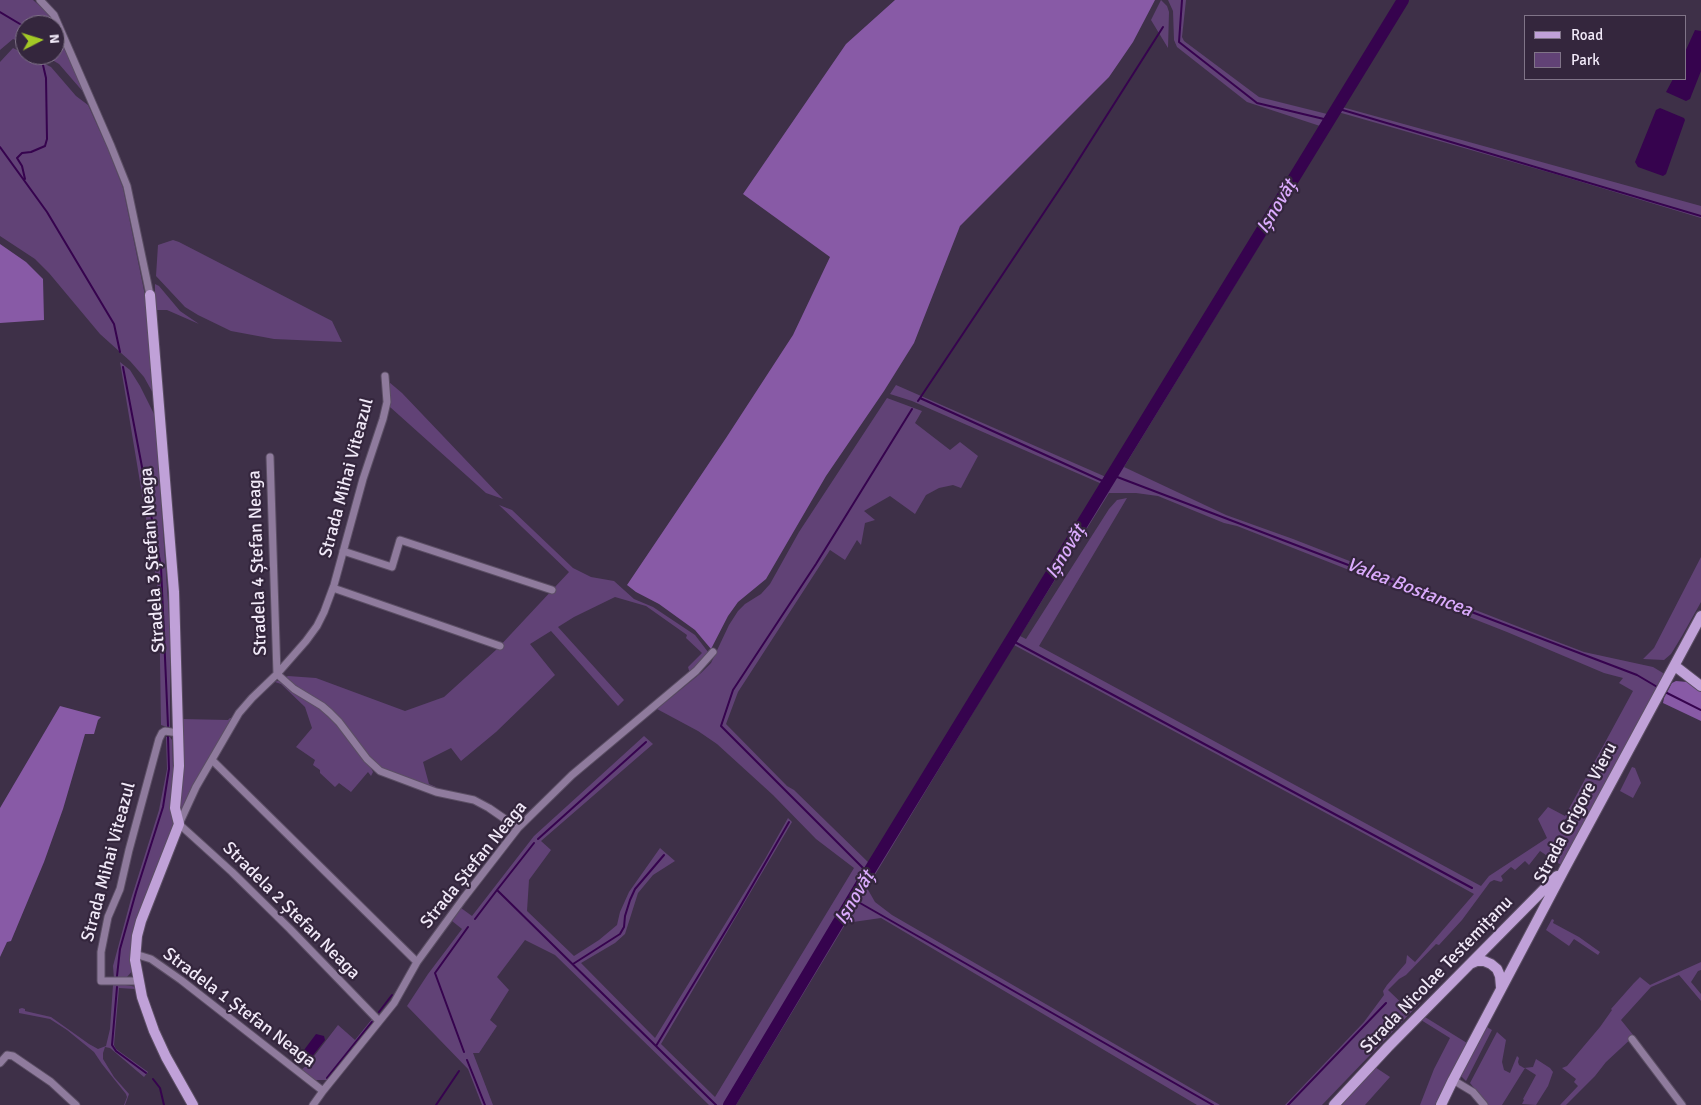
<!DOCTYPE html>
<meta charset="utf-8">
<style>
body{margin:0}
#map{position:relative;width:1701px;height:1105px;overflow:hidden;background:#3e3048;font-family:Signika,sans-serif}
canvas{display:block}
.legend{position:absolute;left:1524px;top:15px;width:162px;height:65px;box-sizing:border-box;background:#34263d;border:1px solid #807488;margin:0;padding:6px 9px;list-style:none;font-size:15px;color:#f1e9f8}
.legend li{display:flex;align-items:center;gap:10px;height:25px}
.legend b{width:25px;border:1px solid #807488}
.north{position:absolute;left:15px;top:15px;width:50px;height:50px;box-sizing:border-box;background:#34263d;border:1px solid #807488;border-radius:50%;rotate:85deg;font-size:14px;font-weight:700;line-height:20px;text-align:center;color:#f1e9f8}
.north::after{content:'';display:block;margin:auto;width:18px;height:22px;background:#a3c926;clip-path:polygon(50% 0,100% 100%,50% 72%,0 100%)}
</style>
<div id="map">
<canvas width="1701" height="1105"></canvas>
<ul class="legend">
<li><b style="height:6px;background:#c0a1d8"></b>Road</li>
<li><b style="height:14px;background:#614276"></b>Park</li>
</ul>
<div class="north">N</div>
</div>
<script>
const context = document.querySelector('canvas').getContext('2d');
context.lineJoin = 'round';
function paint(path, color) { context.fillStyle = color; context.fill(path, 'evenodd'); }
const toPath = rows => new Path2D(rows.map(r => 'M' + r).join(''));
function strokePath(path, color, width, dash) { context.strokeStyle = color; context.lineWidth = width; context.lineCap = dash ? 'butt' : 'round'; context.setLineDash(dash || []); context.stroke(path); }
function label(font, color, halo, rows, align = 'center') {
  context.font = font + ' Signika,sans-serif'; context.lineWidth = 4.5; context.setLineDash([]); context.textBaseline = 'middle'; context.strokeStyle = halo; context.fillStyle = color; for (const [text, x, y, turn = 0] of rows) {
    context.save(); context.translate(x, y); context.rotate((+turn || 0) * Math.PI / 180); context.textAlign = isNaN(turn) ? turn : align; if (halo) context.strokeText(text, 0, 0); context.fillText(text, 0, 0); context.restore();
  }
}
paint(toPath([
 [0,0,33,0,48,13,54,25,25,25,25,44,13,39,0,50],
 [1161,0,1167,6,1169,12,1168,48,1151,20],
 [1168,0,1186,0,1182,37,1184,41,1259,97,1327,114,1397,0,1409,0,1342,107,1701,206,1701,218,1555,174,1338,112,1282,208,1124,467,1226,515,1293,539,1550,639,1584,652,1653,667,1663,673,1663,679,1561,865,1540,851,1529,865,1525,861,1515,870,1511,867,1501,876,1503,880,1501,882,1494,880,1490,882,1462,920,1439,945,1436,944,1406,975,1399,979,1388,990,1410,1011,1421,1002,1322,1105,1285,1105,1364,1022,1384,995,1383,991,1387,985,1406,963,1407,955,1415,962,1474,894,1389,847,1014,645,867,888,875,902,892,915,1220,1105,1197,1105,881,918,846,923,736,1105,709,1105,555,955,525,940,497,977,509,990,490,1020,497,1026,479,1053,473,1053,493,1105,482,1105,468,1069,407,1006,428,974,462,929,452,921,461,908,472,916,534,836,644,736,653,744,541,841,551,850,529,880,527,911,574,956,599,940,617,925,620,912,629,892,660,848,675,861,653,875,638,893,625,934,615,943,581,963,655,1038,765,859,788,818,792,822,661,1044,715,1097,854,868,816,839,773,795,717,744,698,731,657,709,701,673,711,663,729,625,738,611,745,604,761,594,770,584,799,532,887,398,922,411,915,423,950,450,960,442,978,456,961,488,953,485,939,488,926,495,915,514,890,496,864,511,875,520,865,523,861,545,857,540,845,560,830,550,738,692,726,724,787,786,794,790,869,863,1102,484,912,401,890,394,896,385,1106,477,1320,126,1247,102,1177,47,1174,40,1173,11],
 [1109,493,1136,493,1158,496,1224,523,1237,526,1507,632,1604,673,1623,678,1619,683,1633,691,1565,816,1548,807,1538,819,1547,838,1489,876,1481,886,1039,646,1127,498,1117,500,1109,509,1026,639,1020,636],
 [55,28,58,34,85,94,59,64,44,55,55,55],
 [13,48,51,67,76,96,88,105,108,149,123,188,148,310,154,395,144,377,130,361,100,334,49,273,35,259,0,236,0,62],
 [173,240,179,242,332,321,342,342,274,339,231,331,198,315,185,307,156,276,158,245],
 [155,284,159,286,180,311,199,324,167,310,155,310],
 [120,362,130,370,140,386,155,416,170,631,170,728,161,725,159,596],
 [389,382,402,393,503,499,486,493,390,407],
 [499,505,512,510,573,568,591,577,614,581,634,599,653,607,695,635,708,652,690,674,688,667,702,653,686,638,687,635,646,606,615,597,574,617,558,627,624,700,618,706,551,631,530,644,555,675,496,732,461,761,451,748,423,762,429,784,436,787,431,788,388,772,371,761,345,727,295,687,286,677,288,676,316,678,405,711,444,697,497,649,569,572],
 [1701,557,1701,602,1682,636,1671,654,1664,660,1643,659,1654,648],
 [277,681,282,681,318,706,330,716,371,768,373,772,371,776,368,772,351,792,339,783,335,787,320,773,320,770,313,765,315,760,296,747,312,728,305,707,281,684,275,682],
 [230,718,233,718,181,812,179,811,182,719,228,720],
 [166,737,170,737,172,740,175,826,146,898,133,970,127,977,114,979,113,966,131,899,159,810,167,769],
 [1632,767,1635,768,1641,783,1633,798,1620,791],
 [1552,919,1554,920,1553,923,1579,937,1600,952,1598,955,1574,939,1569,946,1546,930],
 [1701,962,1701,970,1698,971,1691,982,1701,994,1701,1001,1679,975,1651,987,1621,1020,1634,1036,1606,1062,1595,1076,1566,1105,1560,1105,1578,1086,1574,1082,1576,1079,1562,1068,1567,1066,1600,1027,1612,1010,1611,1009,1634,983,1640,977,1650,985],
 [120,984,137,987,147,1026,135,989,119,988,114,1045,116,1049,148,1072,144,1077,110,1048,105,1047,103,1053,103,1059,114,1077,129,1094,125,1105,124,1105,127,1097,126,1094,102,1064,94,1052,67,1030,50,1019,19,1013,19,1009,22,1008,25,1009,25,1011,51,1017,89,1044,98,1049,106,1046,110,1029,113,985],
 [371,1016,375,1022,327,1080,314,1080,301,1070,308,1064,338,1025,355,1040,372,1019],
 [1425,1017,1467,1043,1435,1105,1420,1105,1434,1069,1450,1038,1421,1020],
 [1487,1027,1492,1030,1466,1081,1461,1076],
 [1497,1032,1506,1040,1502,1062,1504,1070,1510,1073,1517,1056,1519,1058,1518,1062,1519,1065,1524,1068,1533,1067,1536,1059,1550,1068,1553,1072,1548,1086,1536,1105,1522,1104,1524,1100,1523,1099,1536,1075,1525,1068,1502,1105,1488,1105,1470,1083],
 [1375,1067,1390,1077,1365,1105,1342,1105]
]), '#614276');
paint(toPath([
 [895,0,1155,0,1133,42,1109,77,960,226,914,343,884,391,826,476,766,579,738,602,728,616,711,649,695,630,659,604,636,592,627,585,726,438,793,335,830,257,743,194,846,44],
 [0,244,26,262,43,279,44,320,0,323],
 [1676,681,1687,682,1701,692,1701,721,1663,703,1664,698,1672,683],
 [60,706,101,717,98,720,94,734,85,734,63,809,44,862,11,941,7,942,0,957,0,808]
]), '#885aa6');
paint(toPath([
 [1695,30,1701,31,1701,71,1690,99,1686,101,1666,92,1673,79,1685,79,1685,52],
 [1660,108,1684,118,1685,120,1666,174,1663,176,1638,167,1635,162,1656,110],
 [316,1034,324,1036,325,1040,311,1058,309,1058,304,1055,304,1050]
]), '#36034e');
strokePath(toPath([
 [1182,0,1179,42,1257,103,1328,120],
 [0,12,25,27],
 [1336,108,1701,216],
 [0,147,47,212,114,324,120,352],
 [25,179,22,166,17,158,22,153,31,152,45,146,47,139,46,78,43,65],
 [123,367,161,567,168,726],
 [920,398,1107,483],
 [918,401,1067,178,1163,27],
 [1112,475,1637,675,1659,688],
 [1011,640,1472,888],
 [1665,692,1701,710],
 [538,839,646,742],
 [534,843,497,890,716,1105],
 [868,873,721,726,733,690,816,564,912,409],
 [853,899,1213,1105],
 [475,919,497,890],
 [573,964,620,934,624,927,625,916,630,900,635,889,664,855],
 [117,976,120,949,136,892,163,807,169,769,168,737],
 [117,987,112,1045,116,1051,146,1073],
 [379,1012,392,995],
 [656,1046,737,912,789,822],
 [464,1052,435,973,468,927],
 [467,1060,485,1105],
 [327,1078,372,1022],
 [153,1079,160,1088,164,1105],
 [436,1105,459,1071],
 [1288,1105,1386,1003]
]), '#36034e', 2);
strokePath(toPath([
 [729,1105,868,873,1403,0]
]), '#36034e', 12);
const street = toPath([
 [40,0,54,15,111,146,127,186,150,295],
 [270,457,277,674,294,689,322,706,330,713,339,722,367,759,380,771,436,792,474,800,489,808,518,828],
 [343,551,392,567,400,540,552,590],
 [333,588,500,646],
 [212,760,417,962],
 [135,954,151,959,181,980,323,1091],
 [138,981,101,981,101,952,108,917,120,889,129,850,159,739,162,733,165,731,178,733],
 [379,1021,290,929,232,872,179,824,196,787,239,713,252,698,277,674,306,641,317,626,324,612,334,585,363,479,383,419,387,402,385,376],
 [1632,1039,1682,1105],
 [0,1063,7,1055,13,1056,51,1082,76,1105],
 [1453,1080,1473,1092,1484,1105],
 [313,1105,323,1091,394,1003,417,962,463,899,518,828,572,775,696,671,713,652]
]);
const secondary = toPath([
 [150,295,174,592,179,766,175,808,179,824,141,921,137,936,135,960,142,997,154,1031,166,1057,193,1105],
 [1675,666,1701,686],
 [1470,964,1477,961,1484,961,1491,964,1497,969,1500,976,1501,987],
 [1334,1105,1388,1047,1557,876],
 [1441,1105,1453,1080,1565,868,1701,616]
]);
strokePath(street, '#5b4e64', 9);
strokePath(secondary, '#5b4e64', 12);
strokePath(street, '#8f7b9d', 7);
strokePath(secondary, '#c0a1d8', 10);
label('18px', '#f1e9f8', '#34263d', [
 ["Strada Mihai Viteazul",347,478,-75],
 ["Stradela 3 Ștefan Neaga",153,560,-94],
 ["Stradela 4 Ștefan Neaga",258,563,-92],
 ["Strada Grigore Vieru",1576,813,-62],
 ["Strada Mihai Viteazul",109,862,-75],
 ["Strada Ștefan Neaga",474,865,-51],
 ["Stradela 2 Ștefan Neaga",291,911,45],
 ["Strada Nicolae Testemițanu",1437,975,-46],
 ["Stradela 1 Ștefan Neaga",239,1008,37]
]);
label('italic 19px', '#dbabfd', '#34263d', [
 ["Ișnovăț",1277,207,-59],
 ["Ișnovăț",1066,552,-59],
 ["Valea Bostancea",1409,588,21],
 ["Ișnovăț",855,898,-59]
]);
</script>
